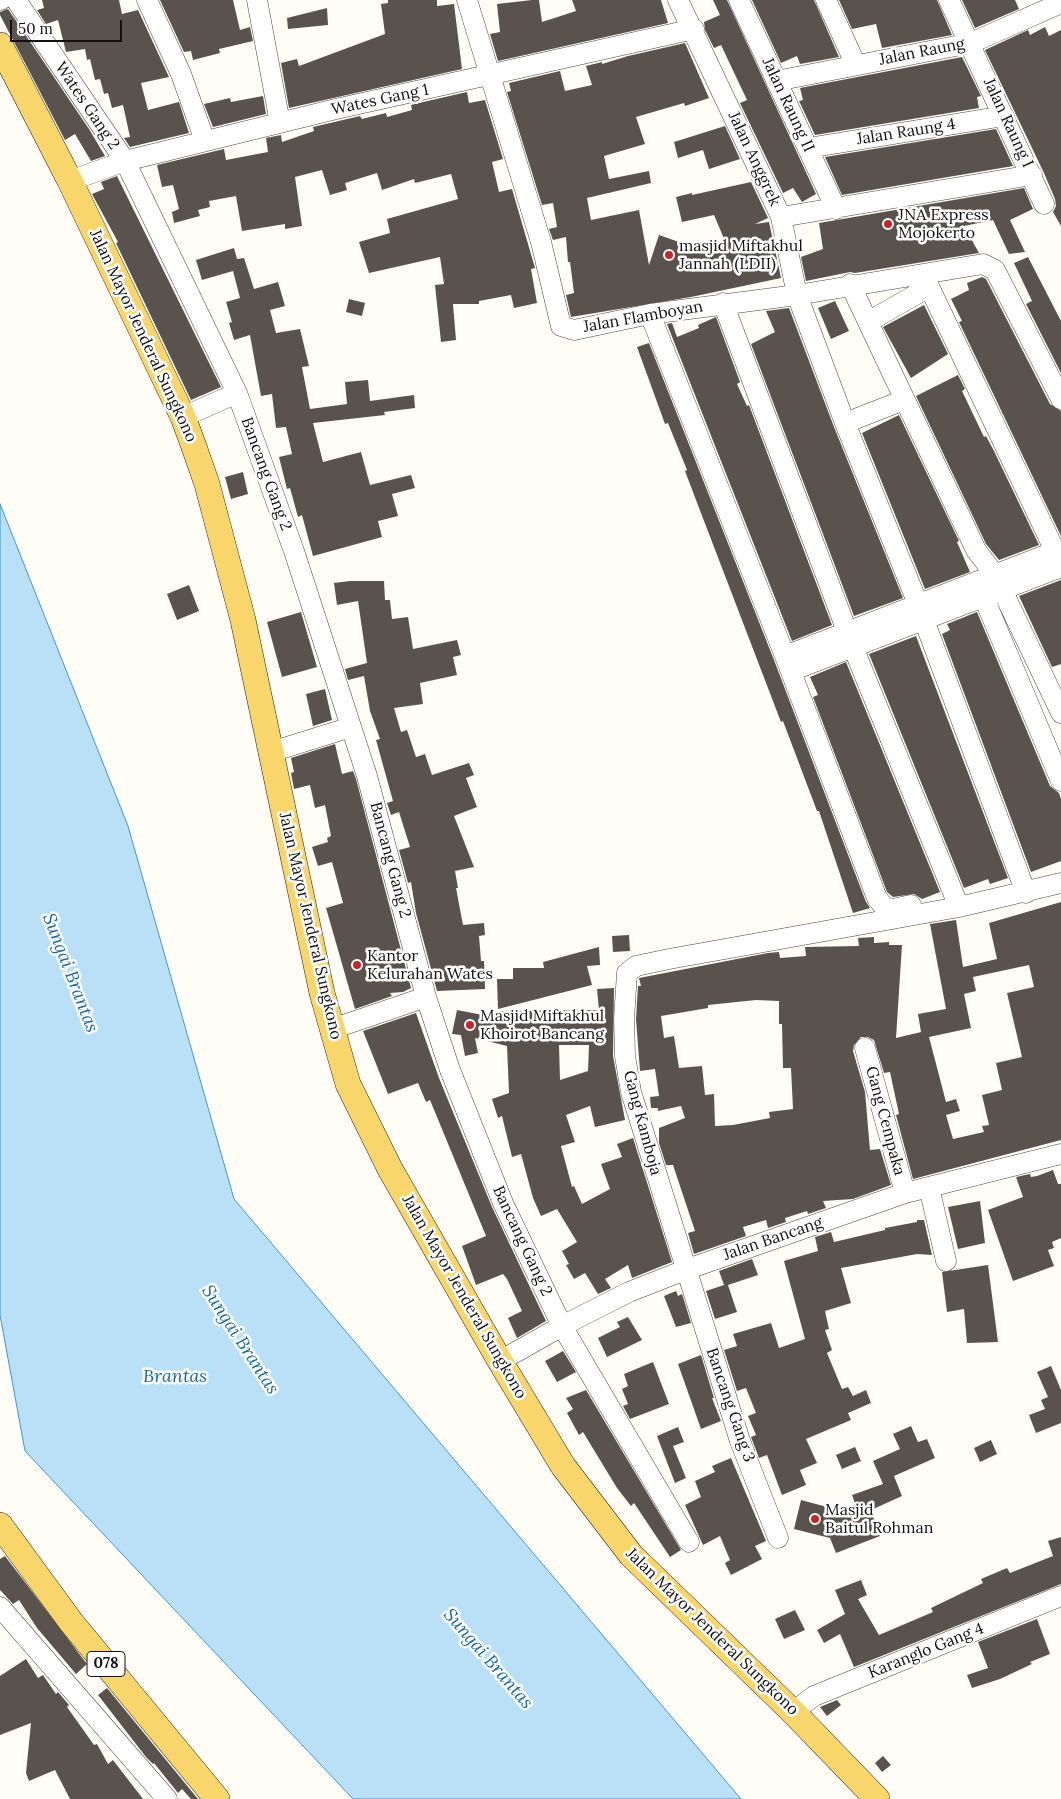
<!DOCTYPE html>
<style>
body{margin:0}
#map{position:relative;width:1061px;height:1799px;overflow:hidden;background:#fffdf5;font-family:Lora,serif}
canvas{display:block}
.scale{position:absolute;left:10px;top:20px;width:112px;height:22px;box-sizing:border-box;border:2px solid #111;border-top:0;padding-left:6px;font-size:15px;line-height:18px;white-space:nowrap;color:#111;-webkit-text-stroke:4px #fff;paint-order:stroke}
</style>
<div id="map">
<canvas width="1061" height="1799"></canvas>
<div class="scale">50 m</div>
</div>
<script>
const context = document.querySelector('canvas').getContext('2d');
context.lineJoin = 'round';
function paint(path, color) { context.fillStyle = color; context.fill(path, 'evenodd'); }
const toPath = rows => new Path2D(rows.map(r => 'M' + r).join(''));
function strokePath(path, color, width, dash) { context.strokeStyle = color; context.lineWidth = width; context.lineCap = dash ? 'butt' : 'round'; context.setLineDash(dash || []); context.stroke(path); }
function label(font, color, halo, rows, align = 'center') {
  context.font = font + ' Lora,serif'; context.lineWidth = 5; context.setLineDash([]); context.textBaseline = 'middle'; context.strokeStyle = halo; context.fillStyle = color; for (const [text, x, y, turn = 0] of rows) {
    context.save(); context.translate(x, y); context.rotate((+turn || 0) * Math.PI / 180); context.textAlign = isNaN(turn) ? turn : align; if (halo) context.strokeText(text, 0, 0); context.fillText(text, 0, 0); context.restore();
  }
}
const water = toPath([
 [0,504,128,826,234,1199,741,1799,353,1799,25,1451,0,1315,0,504]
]);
paint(water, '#b9e0f7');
strokePath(water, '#3f96cf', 1);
paint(toPath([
 [42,0,119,0,122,14,138,10,169,77,141,83,148,110,179,102,189,133,130,147,124,138,130,137,123,105,112,108,108,93,104,94,100,79,95,80,90,59,87,60,85,49,66,52,58,20,46,24,37,10,44,8],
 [160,0,233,0,240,30,250,27,253,41,219,49,220,53,193,60,191,51,184,52],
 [388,0,437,0,437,6,454,4,462,69,289,108,281,63,297,59,299,66,385,34,381,4,388,3],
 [532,0,539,0,542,22,576,11,572,0,661,0,668,23,498,61,490,34,500,32,497,4],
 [713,0,727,0,816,194,802,202,793,188,783,193,740,103,747,100,721,45,714,48,705,30,704,22,720,15],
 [752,0,814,0,839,57,800,64,797,56,781,63],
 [839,0,937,0,952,35,882,48,876,24,852,29],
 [962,0,1015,0,1019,9,975,28],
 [327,8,328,25,288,29,287,18],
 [8,9,89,129,105,156,91,161,75,134,65,140,0,15,0,12],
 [1045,27,1049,36,1061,30,1061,226,1053,212,1056,206,1055,199,1044,173,985,50,1028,30,1030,35],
 [685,43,709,98,685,106,684,103,636,117,645,144,604,156,609,179,649,171,651,183,587,198,591,220,639,210,649,265,659,235,699,249,725,241,714,215,682,222,676,197,692,193,692,195,751,182,768,218,755,224,769,222,781,278,691,297,571,317,566,295,574,293,570,262,568,262,566,237,553,240,549,229,557,227,553,203,542,205,507,92,511,91,509,83,560,71,565,91,592,85,586,66,602,62,602,64,628,56],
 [962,57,981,96,977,97,979,108,815,135,799,101,803,100,800,88],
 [467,92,469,103,485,100,503,159,492,162,499,192,512,189,535,268,531,269,537,303,514,308,511,295,479,301,479,304,453,304,456,340,441,342,435,285,444,284,440,257,369,273,359,242,390,233,387,219,458,199,451,174,415,183,414,179,382,190,377,173,345,183,347,190,330,195,322,170,295,177,302,226,285,229,285,224,242,231,236,196,209,201,210,207,198,210,200,216,174,223,172,212,179,209,173,185,162,187,157,165,224,149,226,160,268,152,266,138,281,135,282,142,314,131,313,127,360,116,362,119,386,113,387,117,412,110,411,105,419,103],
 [263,96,266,114,213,127,204,104,230,98,231,102],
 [725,126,740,159,709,169,703,150,678,158,674,142],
 [996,129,1013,166,842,195,825,157],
 [117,176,221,387,191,400,116,243,118,242,92,194,104,189,101,182],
 [1024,188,1033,209,1010,220,1025,252,1009,254,993,220,964,226,979,253,855,273,850,272,806,281,801,257,823,249,819,223],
 [234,248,237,259,244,258,254,289,278,282,285,306,270,310,276,333,300,329,309,366,302,367,310,409,347,404,345,382,368,380,370,401,414,395,415,408,384,412,385,415,313,423,323,462,361,452,370,485,411,475,415,488,392,494,398,516,378,521,382,537,313,556,302,515,298,517,290,488,287,489,279,457,292,454,286,427,276,428,272,394,261,396,250,335,234,340,229,323,232,322,226,302,240,298,233,271,202,280,196,260],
 [1028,257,1061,321,1061,373,1026,304,1032,301,1014,263],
 [982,277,986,279,1050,404,1061,411,1061,536,959,322,962,321,951,299,969,290,967,283],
 [349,299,365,303,362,316,346,312],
 [835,301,849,331,831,339,818,308],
 [924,305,948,354,911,378,883,327],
 [789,308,834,427,903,598,854,616,751,344,775,332,766,311],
 [716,317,740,382,737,384,747,406,749,405,832,625,792,641,667,324,672,323,677,337,699,328,698,325],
 [649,343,774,660,866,902,870,908,853,913,819,811,817,811,783,721,781,722,696,500,685,471,687,470,668,423,665,424,637,347],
 [958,375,965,389,962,391,984,437,986,436,994,451,1039,545,999,560,986,544,916,396],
 [899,415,959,541,957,542,970,572,925,589,862,433],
 [243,472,248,494,231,499,225,477],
 [1061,580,1061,664,1052,667,1019,596],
 [350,581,384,581,385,600,390,600,392,619,408,617,413,649,457,640,461,655,453,657,457,675,420,683,423,704,394,708,401,732,407,730,416,757,425,754,432,775,469,763,474,775,466,778,477,807,454,816,474,867,455,871,458,888,456,888,463,925,484,923,485,935,479,936,481,961,484,961,485,989,437,991,416,913,411,882,408,883,399,850,410,847,399,812,391,815,387,803,393,801,376,740,380,739,370,711,364,676,348,680,345,669,367,663,358,601,337,605,334,583],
 [189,585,199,611,177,620,167,594],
 [301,612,317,667,282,677,267,622],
 [977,612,1050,786,1059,793,1061,799,1061,861,1031,872,942,634,950,630,947,624],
 [916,636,1008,878,990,884,988,879,964,888,869,654],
 [846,662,940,892,922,899,914,894,893,897,887,892,813,697,818,695,810,677],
 [325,689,332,720,313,726,306,694],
 [335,744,342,774,353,771,356,779,411,988,403,992,390,993,392,996,355,1009,326,908,343,903,332,862,318,866,312,847,328,842,327,838,331,836,325,805,315,808,310,785,294,789,291,773,294,772,291,758],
 [1061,902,1061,1140,913,1179,896,1115,899,1114,890,1072,884,1073,874,1040,868,1037,861,1037,854,1045,853,1051,865,1092,870,1150,880,1149,891,1185,853,1199,823,1201,826,1208,808,1214,807,1211,785,1218,786,1222,768,1228,766,1220,743,1227,746,1236,694,1254,688,1233,695,1231,673,1165,666,1165,659,1143,659,1128,685,1118,681,1106,658,1111,658,1108,651,1108,650,1097,659,1096,655,1069,640,1071,636,1019,638,986,641,986,639,978,768,953,779,952,780,958,806,956,805,947,859,946,858,938,874,937,874,943,889,942,889,945,902,945,896,1038,921,1032,918,1014,946,1009,930,924,956,920,963,967,997,959,989,923],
 [1029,965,1034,987,1007,993,1022,1057,996,1063,1002,1090,982,1095,989,1125,982,1126,984,1132,953,1139,946,1115,960,1111,956,1099,946,1102,929,1037,971,1028,964,994,976,991,973,977],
 [756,1000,779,1001,779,1024,782,1024,783,1068,791,1068,793,1109,769,1112,770,1118,733,1125,715,1126,714,1094,705,1095,702,1066,679,1068,674,1036,664,1038,661,1016,708,1008,708,1005],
 [629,935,630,951,613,952,612,936],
 [599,947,600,965,587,966,592,985,498,1009,497,979,513,979,513,968,544,968,543,962],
 [614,988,613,1056,625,1120,595,1127,590,1106,566,1115,575,1142,561,1146,572,1187,574,1186,582,1204,610,1189,601,1164,622,1157,617,1144,633,1138,672,1262,632,1278,628,1265,605,1279,611,1288,598,1294,585,1273,574,1279,566,1265,569,1264,562,1251,577,1242,557,1209,541,1216,533,1198,521,1154,512,1157,502,1116,498,1118,492,1099,509,1093,507,1046,475,1038,478,1053,465,1056,461,1035,452,1034,457,1010,498,1018,498,1011,599,1010,597,989],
 [559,1045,589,1045,588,1071,560,1080],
 [416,1013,439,1078,492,1207,546,1321,517,1338,508,1318,522,1311,507,1279,503,1274,476,1285,462,1246,486,1236,430,1100,426,1102,418,1083,388,1094,363,1031],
 [1053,1170,1058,1184,1061,1184,1061,1238,1052,1242,1054,1248,1048,1250,1054,1266,1013,1281,988,1210,1023,1197,1016,1177,1030,1174,1031,1177,1037,1176],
 [980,1201,985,1243,958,1249,948,1207],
 [917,1220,924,1220,932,1255,917,1254,841,1268,851,1303,825,1311,829,1329,825,1330,832,1350,827,1353,842,1389,848,1387,853,1396,866,1390,871,1403,848,1413,851,1420,806,1439,817,1463,800,1470,806,1485,782,1495,767,1455,759,1458,751,1437,756,1435,748,1416,756,1413,746,1388,737,1391,724,1350,737,1346,733,1334,771,1323,779,1348,805,1339,784,1261,818,1251,815,1237,831,1232,834,1242,885,1230,885,1228,917,1222],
 [752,1259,758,1275,728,1285,737,1312,715,1319,706,1291,724,1285,719,1271],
 [988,1265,998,1342,967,1343,964,1309,947,1312,942,1272],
 [676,1291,678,1296,682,1294,691,1323,676,1327,664,1296],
 [628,1317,642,1340,607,1357,598,1338,620,1327,617,1322],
 [563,1351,576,1372,557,1382,545,1361],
 [701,1355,714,1398,712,1398,721,1421,701,1429,678,1364],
 [653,1362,669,1404,630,1419,623,1406,628,1404,622,1389,628,1386,624,1374],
 [1051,1366,1061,1390,1061,1423,1036,1433,1029,1415,1045,1409,1041,1400,1048,1397,1037,1372],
 [586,1390,681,1550,670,1557,634,1503,631,1506,617,1488,583,1432,579,1435,567,1413,573,1409,566,1398],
 [911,1426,918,1442,927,1439,935,1458,894,1476,902,1496,871,1510,880,1536,836,1553,830,1538,794,1529,801,1500,842,1511,856,1506,852,1495,883,1484,873,1461,900,1449,893,1434],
 [678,1427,684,1442,673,1446,686,1478,675,1483,657,1436],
 [991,1440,997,1454,980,1462,974,1448],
 [855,1447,861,1461,842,1469,836,1455],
 [731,1458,766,1541,755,1546,762,1559,731,1575,725,1563,730,1560,720,1536,703,1545,685,1505,701,1497,695,1481,715,1472,712,1466],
 [1061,1537,1061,1584,854,1667,840,1634,824,1643,817,1630,845,1614,835,1590,861,1580,867,1595,858,1599,879,1635,933,1612,931,1608,983,1583,981,1579,1007,1568,1010,1573,1053,1556,1048,1541],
 [5,1556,87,1664,76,1674,37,1628,19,1600,13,1604,0,1590,0,1559],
 [795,1610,805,1630,784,1639,775,1619],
 [1037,1619,1050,1654,1030,1662,1032,1664,1000,1679,972,1688,967,1675,988,1668,978,1642],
 [26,1659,38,1678,43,1675,56,1694,58,1692,69,1705,67,1707,94,1745,97,1744,108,1764,113,1760,143,1799,70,1799,55,1770,29,1781,26,1773,31,1723,0,1735,0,1676],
 [107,1688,198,1799,191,1799,182,1789,178,1793,154,1763,153,1764,146,1757,98,1695],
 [837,1700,841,1705,827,1716,820,1707],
 [883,1756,891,1765,882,1772,875,1763]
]), '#5a524d');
const minor = toPath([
 [0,0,1,0],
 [16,0,125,161,237,393,294,551,367,776,426,997,450,1070,503,1203,562,1326,689,1542],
 [147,0,181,74,205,141],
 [257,0,280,123],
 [467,0,541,242,561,326,574,330,650,314,797,295,983,264,995,270,1061,399],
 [678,0,781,217,797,295,845,423,918,604,1026,893],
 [739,0,836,209],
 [826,0,856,65],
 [949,0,1044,204],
 [776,81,971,43,1061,3],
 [808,148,1004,116],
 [70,181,125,161,336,109,694,29],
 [781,217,1032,175],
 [923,274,1055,551],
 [850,284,976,550,995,575,1061,713],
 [723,303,853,647,959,907],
 [650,314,785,656,877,898,884,907,893,909,911,905],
 [868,322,929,287],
 [183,417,237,393],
 [845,423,904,400],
 [979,586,1061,781],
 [785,656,1061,549],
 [791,671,1061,567],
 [271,752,351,727],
 [332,1029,426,997],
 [865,1048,905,1193],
 [929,1187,946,1261],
 [500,1361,562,1326,629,1292,685,1270,905,1193,1061,1154],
 [778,1538,740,1441,631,1092,625,1056,624,1019,627,973,636,966,669,959,959,907,1061,883],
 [0,1607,167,1799],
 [793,1712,814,1696,1061,1596]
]);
const major = toPath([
 [0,45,70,181,183,417,193,444,207,484,243,620,322,993,348,1084,390,1169,500,1361,563,1466,631,1555,793,1712,877,1799],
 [0,1525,71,1622,217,1799]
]);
strokePath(minor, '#444', 21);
strokePath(major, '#222', 26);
strokePath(minor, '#fff', 20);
strokePath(major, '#f9d66b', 25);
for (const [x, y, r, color] of [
 [888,224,5,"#c4262e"],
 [669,255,5,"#c4262e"],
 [357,965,5,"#c4262e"],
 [470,1025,5,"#c4262e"],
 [815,1519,5,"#c4262e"]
]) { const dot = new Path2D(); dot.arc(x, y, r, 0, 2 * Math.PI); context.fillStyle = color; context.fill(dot); strokePath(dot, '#fff', 2); }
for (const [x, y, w] of [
 [106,1664,38]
]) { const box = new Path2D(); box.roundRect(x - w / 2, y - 12.5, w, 25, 4); context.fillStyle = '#fff'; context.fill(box); strokePath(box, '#111', 1); }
label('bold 15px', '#111', null, [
 ["078",106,1664]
]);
label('16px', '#111', '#fff', [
 ["Jalan Raung",922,52,-11],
 ["Wates Gang 1",380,100,-12],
 ["Jalan Raung II",788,105,65],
 ["Wates Gang 2",87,106,56],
 ["Jalan Raung I",1008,123,65],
 ["Jalan Raung 4",906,132,-9],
 ["Jalan Anggrek",754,159,65],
 ["Jalan Flamboyan",643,317,-10],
 ["Jalan Mayor Jenderal Sungkono",143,336,65],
 ["Bancang Gang 2",266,474,70],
 ["Bancang Gang 2",390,860,75],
 ["Jalan Mayor Jenderal Sungkono",310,926,77],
 ["Gang Cempaka",885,1121,75],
 ["Gang Kamboja",642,1123,75],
 ["Jalan Bancang",773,1239,-19],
 ["Bancang Gang 2",522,1241,65],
 ["Jalan Mayor Jenderal Sungkono",464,1297,60],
 ["Bancang Gang 3",730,1405,71],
 ["Jalan Mayor Jenderal Sungkono",712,1632,44],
 ["Karanglo Gang 4",926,1651,-22]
]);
label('16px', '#111', '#fff', [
 ["JNA Express",898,215],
 ["Mojokerto",898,233],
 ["masjid Miftakhul",679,246],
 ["Jannah (LDII)",679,264],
 ["Kantor",367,956],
 ["Kelurahan Wates",367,974],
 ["Masjid Miftakhul",480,1016],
 ["Khoirot Bancang",480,1034],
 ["Masjid",825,1510],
 ["Baitul Rohman",825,1528]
], 'left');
label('italic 18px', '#1768a6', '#fff', [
 ["Sungai Brantas",70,973,69],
 ["Sungai Brantas",240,1340,57],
 ["Brantas",175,1377],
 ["Sungai Brantas",488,1659,49]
]);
</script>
